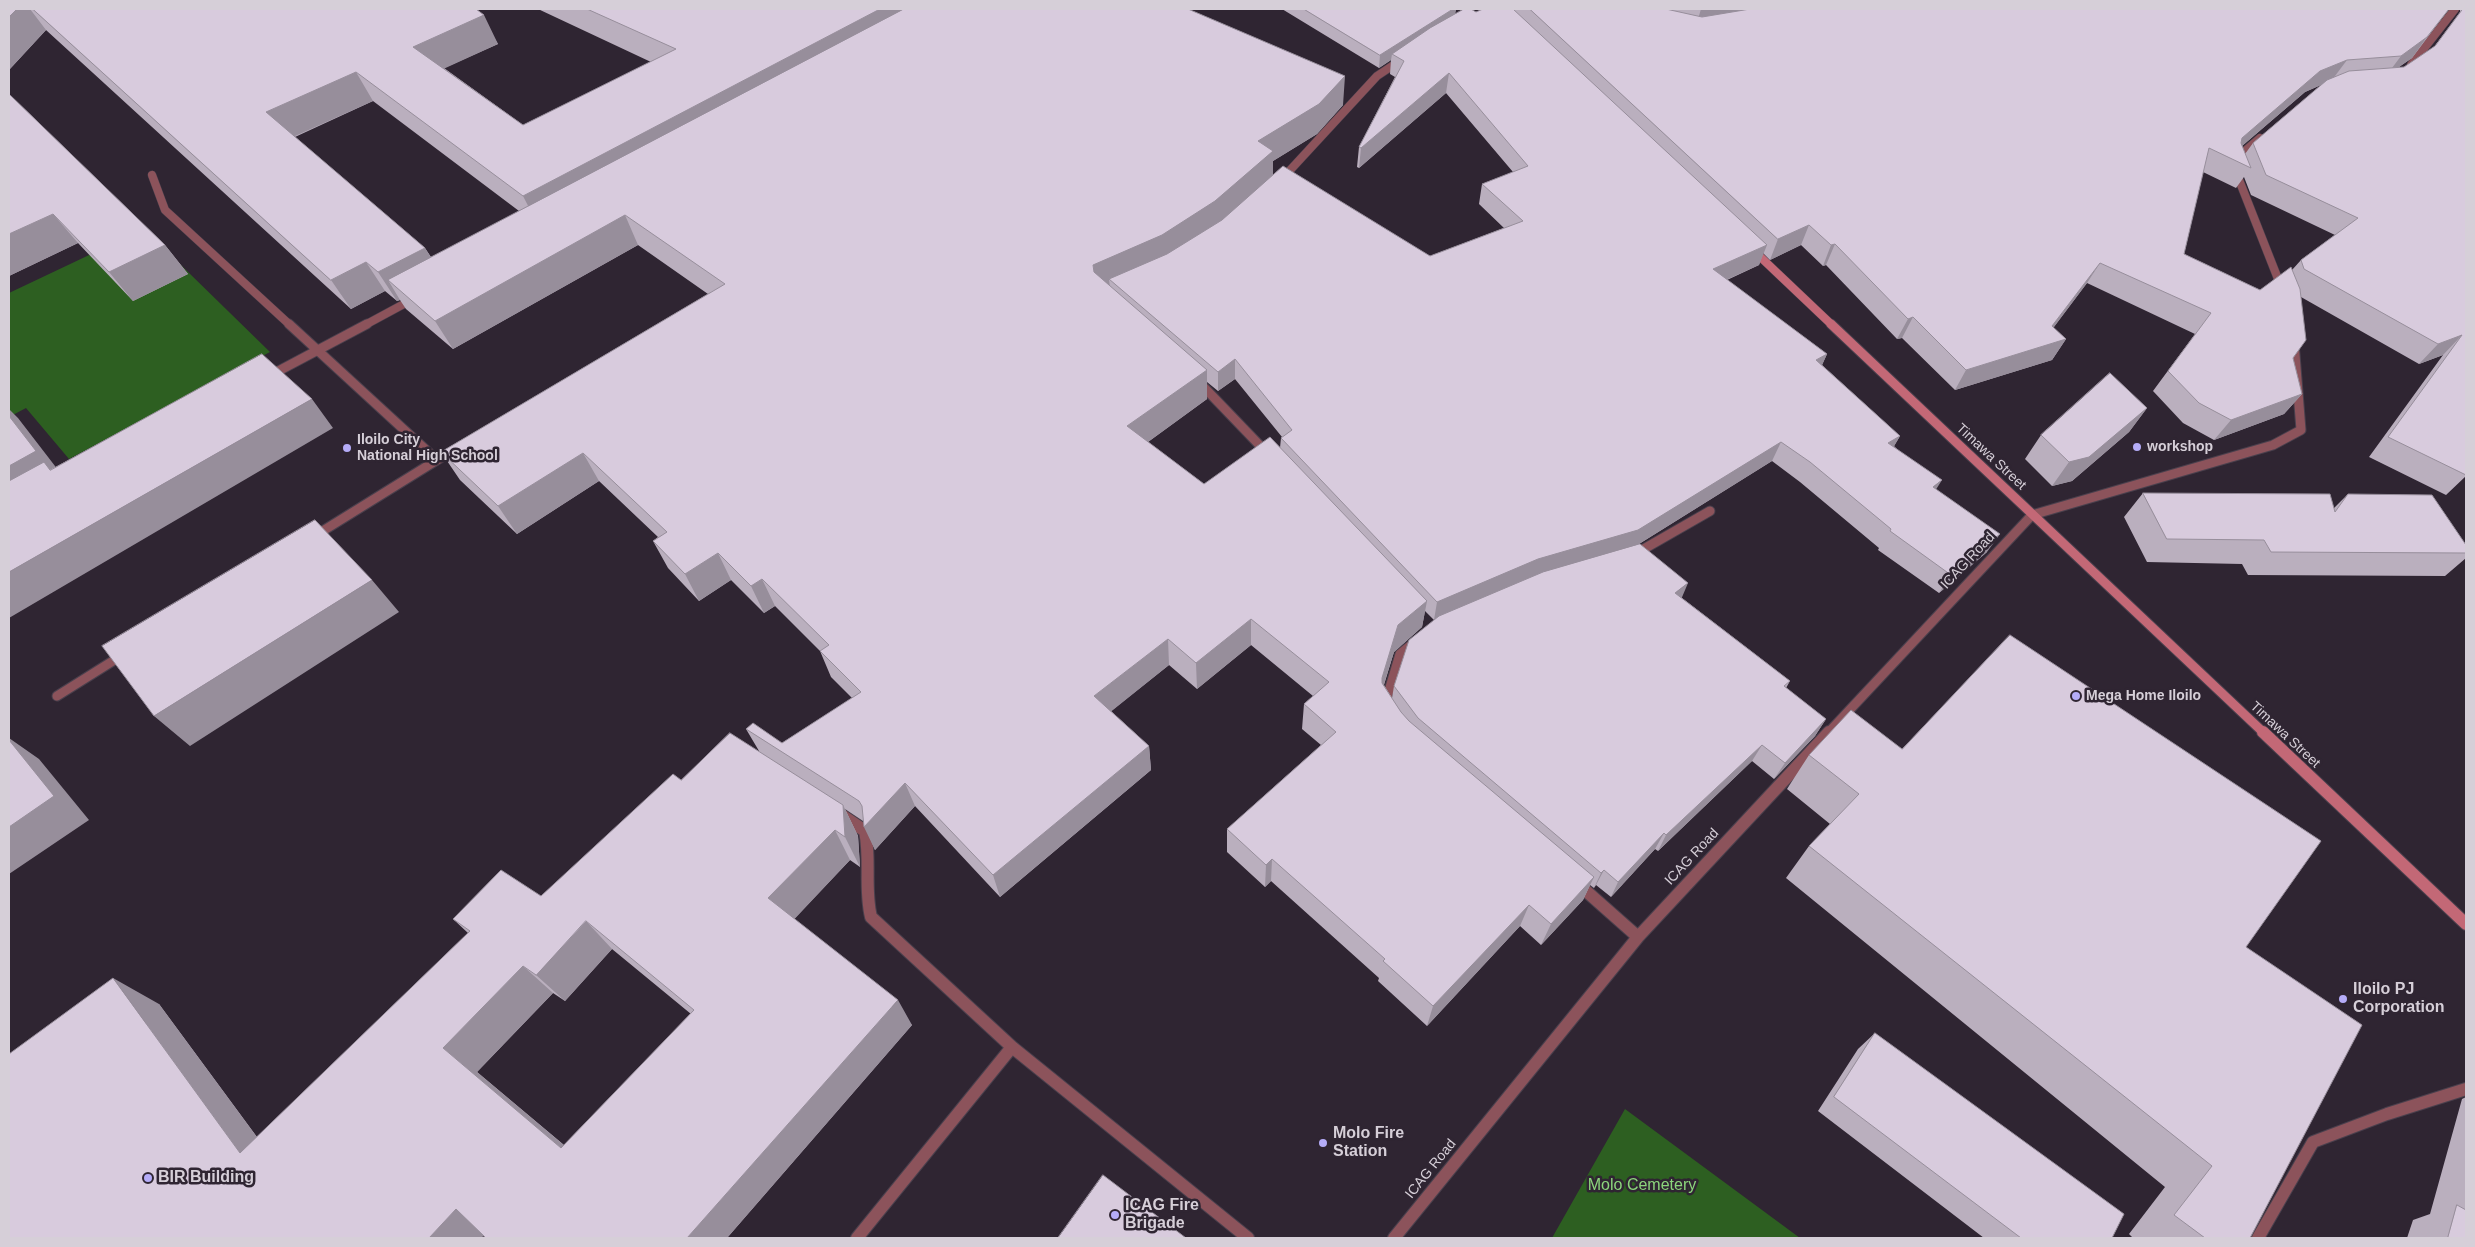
<!DOCTYPE html>
<html>
<head>
<meta charset="utf-8">
<style>
  body { margin:0 }
  #map { position:relative; width:2475px; height:1247px; overflow:hidden; background:#2f2532; font-family:Helvetica,sans-serif }
  canvas { display:block }
  .frame { position:absolute; inset:0; border:10px solid #d6cfd8; pointer-events:none }
</style>
</head>
<body>
<div id="map">
<canvas width="2475" height="1247"></canvas>
<div class="frame"></div>
</div>
<script>
const context = document.querySelector('canvas').getContext('2d');
context.lineJoin = 'round';
function paint(path, color) { context.fillStyle = color; context.fill(path, 'evenodd'); }
function trace(path, color, width, dash) { context.strokeStyle = color; context.lineWidth = width; context.lineCap = dash ? 'butt' : 'round'; context.setLineDash(dash || []); context.stroke(path); }
function drawText(font, color, halo, rows, align = 'center') {
  context.font = font + ' Helvetica,sans-serif'; context.lineWidth = 5; context.setLineDash([]); context.textBaseline = 'middle'; context.strokeStyle = halo; context.fillStyle = color; for (const [text, x, y, turn = 0] of rows) {
    context.save(); context.translate(x, y); context.rotate((+turn || 0) * Math.PI / 180); context.textAlign = isNaN(turn) ? turn : align; if (halo) context.strokeText(text, 0, 0); context.fillText(text, 0, 0); context.restore();
  }
}
paint(new Path2D(`
  M144 229 270 352 69 459 26 408 9 417V293Z
  M1625 1109 1800 1238H1552Z`), '#2d5f21');
const laneFar2 = new Path2D(`
  M152 175 165 210 290 325
  M365 325 415 298`);
const laneFar1 = new Path2D(`
  M289 324 437 460 455 450
  M269 376 367 324
  M313 537 437 460
  M57 696 124 654`);
const lane = new Path2D(`
  M840 814 865 831C871 860 864 889 871 917L1012 1047 1248 1238
  M857 1238 1012 1047
  M2258 1238 2313 1142 2387 1114 2466 1089`);
const streetFar2 = new Path2D(`
  M2411 65 2455 9
  M2260 138 2232 162 2282 289
  M1281 180 1377 76 1401 60`);
const streetFar1 = new Path2D(`
  M1197 380 1269 455
  M1635 554 1710 511
  M1385 704 1400 654 1416 641
  M1828 733 2032 515 2273 445 2301 430 2294 342`);
const street = new Path2D(`
  M1577 883 1638 937
  M1394 1238 1638 937 1829 732`);
const secondaryFar2 = new Path2D(`
  M1753 250 1832 325`);
const secondaryFar1 = new Path2D(`
  M1831 324 2264 733`);
const secondary = new Path2D(`
  M2263 732 2466 924`);
trace(laneFar2, '#4a404d', 9);
trace(laneFar1, '#4a404d', 11);
trace(lane, '#4a404d', 14);
trace(streetFar2, '#4a404d', 9);
trace(streetFar1, '#4a404d', 11);
trace(street, '#4a404d', 14);
trace(secondaryFar2, '#4a404d', 9);
trace(secondaryFar1, '#4a404d', 11);
trace(secondary, '#4a404d', 14);
trace(laneFar2, '#8c535b', 8);
trace(laneFar1, '#8c535b', 9);
trace(lane, '#8c535b', 12);
trace(streetFar2, '#8c535b', 8);
trace(streetFar1, '#8c535b', 9);
trace(street, '#8c535b', 12);
trace(secondaryFar2, '#c36876', 8);
trace(secondaryFar1, '#c36876', 9);
trace(secondary, '#c36876', 12);
paint(new Path2D(`
  M9 9H476L498 44 444 68 523 125 651 62 538 9H1188L1343 105 1317 134 1273 161V175L1430 256 1504 228 1479 204 1482 184 1513 172 1446 93 1359 168 1357 167 1359 147 1395 77 1390 74 1391 60 1379 68 1282 9H1456L1455 14 1476 12 1483 9H2449L2412 58 2399 67H2404L2434 47 2460 12V9H2466V476L2446 495 2369 457 2443 355 2419 364 2301 297 2293 358 2302 394 2284 414 2214 440 2183 423 2153 391 2195 334 2087 283 2053 328 2066 339 2052 360 1955 390 1902 338 1897 339 1826 265 1823 266 1801 245 1770 260 1763 253 1759 265 1727 280 1827 354 1822 365 1900 436 1894 446 1936 490 1987 552 1939 593 1878 550 1879 548 1800 482 1772 461 1639 544 1682 598 1790 681 1786 688 1826 719 1815 736 1774 779 1752 761 1658 851 1655 849 1611 897 1596 885 1594 888 1590 885 1583 900 1541 945 1520 926 1427 1026 1378 981 1379 978 1271 881 1265 887 1227 852V829L1321 745 1302 729 1304 704 1313 696 1251 645 1197 689 1169 665 1111 711 1149 746 1151 770 1000 897 915 806 875 850 863 821 845 809 858 836 860 867 850 860 794 919 912 1025 727 1238H486L483 1236 481 1238H9L159 1004 257 1137 468 933 453 919 541 896 681 780 759 751 746 729 782 743 852 698 831 677 820 651 775 606 764 613 731 580 699 601 668 568 653 541 658 537 599 481 517 534 460 480 441 452 708 294 638 245 453 349 406 309 400 300 397 301 385 291 351 309 46 30 9 70ZM2321 85 2253 143 2245 154 2242 146 2305 92ZM373 101 519 211 431 257 425 248 295 137ZM2203 172 2236 188 2244 177 2251 195 2335 235 2301 260 2292 270 2260 290 2184 254ZM1235 379 1282 437 1281 438 1280 448 1204 484 1148 442 1207 399V382L1218 391ZM1425 611 1434 620 1394 686 1392 698 1384 685 1394 652 1422 627ZM612 949 691 1014 564 1145 477 1072 553 993 565 1001Z
  M9 94 165 245 188 274 133 301 78 243 9 276Z
  M2147 408 2129 432 2072 481 2052 486 2025 459 2041 435Z
  M2143 493 2334 508 2348 494 2466 545V558L2445 576 2248 575 2242 564 2147 562 2124 517Z
  M1902 749 2246 947 2250 1238H2133L2129 1234 2165 1187 1786 878 1809 846 1830 824 1787 789 1809 755Z
  M1875 1033 2112 1238H1984L1818 1111 1858 1049Z
  M2466 1097V1238H2407L2413 1220 2430 1214 2462 1099Z`), '#baafbe');
paint(new Path2D(`
  M17 9H30L46 30 9 70V17Z
  M880 9H920L538 225 523 196Z
  M1453 9H1456L1454 20 1392 54 1391 60 1379 68 1380 55Z
  M1701 9H1758L1696 26Z
  M484 15 498 44 428 76 413 47Z
  M2427 37 2412 58 2386 76 2401 56Z
  M2347 60 2332 80 2305 92 2228 158 2242 138 2320 71Z
  M356 72 373 101 284 141 266 112Z
  M1449 73 1446 93 1359 168 1361 148Z
  M1345 76 1343 105 1317 134 1273 161V180L1216 230 1163 264 1109 279 1110 288 1096 294 1093 265Z
  M53 214 78 243 9 276V234Z
  M625 215 638 245 453 349 435 321Z
  M1809 225 1801 245 1770 260 1778 239Z
  M1835 244 1826 265 1823 266 1831 245Z
  M165 245 188 274 133 301 109 272Z
  M1767 245 1759 265 1706 289 1713 269Z
  M425 248 443 277 388 280 400 300 397 301 378 272Z
  M366 262 385 291 351 309 331 280Z
  M2100 263 2087 283 2039 347 2052 326Z
  M1913 317 1902 338 1897 339 1908 319Z
  M2462 335 2443 355 2419 364 2438 344Z
  M2066 339 2052 360 1955 390 1966 370Z
  M1827 354 1818 374 1816 360Z
  M1235 359V379L1218 391V372Z
  M1207 370V399L1130 455 1127 426Z
  M2302 394 2284 414 2214 440 2231 420Z
  M312 399 333 428 9 618V572Z
  M2147 408 2129 432 2072 481 2052 486 2069 462Z
  M9 409 18 418 65 479 9 510Z
  M1900 436 1889 455 1888 443Z
  M1781 442 1772 461 1631 549 1434 620 1437 602Z
  M583 453 599 481 517 534 498 506Z
  M1942 480 1930 499 1933 487Z
  M2000 534 1987 552 1939 593 1951 575Z
  M718 553 731 580 699 601 685 574Z
  M762 579 775 606 764 613 751 586Z
  M372 580 399 612 190 746 154 716Z
  M1688 583 1680 602 1675 593Z
  M1427 601 1422 627 1394 652 1378 703 1382 678 1398 625Z
  M1251 619V645L1197 689 1196 663Z
  M1168 639 1169 665 1098 722 1094 696Z
  M1826 719 1815 736 1774 779 1785 763Z
  M9 738 39 759 89 820 9 874Z
  M1762 745 1752 761 1658 851 1666 835Z
  M1149 746 1151 770 1000 897 993 875Z
  M905 783 915 806 875 850 864 827Z
  M843 805 858 836 860 867 845 837Z
  M835 830 850 860 787 927 768 898Z
  M1664 833 1655 849 1611 897 1618 882Z
  M1272 859 1271 881 1265 887 1266 865Z
  M1604 870 1596 885 1594 888 1601 873Z
  M1594 877 1583 900 1541 945 1551 924Z
  M1529 905 1520 926 1427 1026 1433 1006Z
  M586 921 612 949 565 1001 536 975Z
  M523 966 553 993 477 1072 591 1168 561 1148 443 1048Z
  M113 978 159 1004 284 1174 240 1153Z
  M898 1000 912 1025 727 1238H687Z
  M456 1209 491 1227 481 1238H429Z`), '#978e9b');
const building = new Path2D(`
  M9 9H17L9 17Z
  M33 9H476L484 15 413 47 523 125 676 49 587 9H880L523 196 356 72 266 112 425 248 378 272 366 262 331 280Z
  M904 9H1188L1345 76 1319 104 1258 141 1273 151 1215 201 1162 235 1093 265 1094 272 1207 370 1127 426 1204 484 1270 437 1427 601 1398 625 1382 678V683L1401 712 1409 721 1594 877 1551 924 1529 905 1433 1006 1383 961 1385 959 1272 859 1266 865 1227 829 1336 732 1304 704 1329 682 1251 619 1196 663 1168 639 1094 696 1149 746 993 875 905 783 864 827 862 806 859 801 746 729 753 723 782 743 861 692 820 651 829 645 762 579 751 586 718 553 685 574 653 541 667 532 583 453 498 506 441 452 725 284 625 215 435 321 388 280Z
  M1304 9H1453L1380 55Z
  M1464 9H1471L1476 12 1483 9H1513L1767 245 1713 269 1827 354 1816 360 1900 436 1888 443 1942 480 1933 487 2000 534 1951 575 1890 531 1891 529 1810 462 1781 442 1638 530 1538 559 1437 602 1281 438 1292 430 1235 359 1218 372 1109 279 1167 254 1222 220 1283 166 1430 256 1523 221 1482 184 1528 166 1449 73 1361 148 1359 147 1404 61 1392 54 1430 28Z
  M1530 9H1666L1702 17 1750 9H2449L2427 37 2401 56 2347 60 2320 71 2242 138 2241 143 2251 168 2209 148 2184 254 2260 290 2291 267 2300 289 2306 340 2293 358 2302 394 2231 420 2199 403 2168 371 2211 313 2100 263 2052 326 2066 339 1966 370 1913 317 1908 319 1835 244 1831 245 1809 225 1778 239Z
  M2463 9H2466V475L2388 437 2462 335 2438 344 2304 269 2301 260 2358 218 2266 175 2253 143 2327 80 2349 71 2404 67 2435 46Z
  M9 94 165 245 109 272 53 214 9 234Z
  M262 354 312 399 9 572V481L44 462 50 470Z
  M2110 373 2147 408 2089 457 2069 462 2041 435Z
  M9 416 36 451 9 466Z
  M2143 493 2330 494 2335 512 2348 494 2432 495 2466 545V553L2271 552 2264 540 2167 539Z
  M315 520 372 580 154 716 102 646Z
  M1640 544 1688 583 1675 593 1790 681 1784 686 1826 719 1785 763 1762 745 1666 835 1664 833 1618 882 1604 870 1601 873 1418 718 1394 686 1409 640 1439 616 1543 572Z
  M2010 635 2321 841 2246 947 2362 1025 2250 1238H2205L2174 1215 2212 1166 1809 846 1859 794 1809 755 1851 710 1902 749Z
  M730 733 843 805 845 837 835 830 768 898 898 1000 687 1238H486L456 1209 429 1238H9V1054L113 978 240 1153 470 931 453 919 501 870 541 896 673 774 681 780ZM586 921 694 1010 561 1148 443 1048 523 966 536 975Z
  M9 740 54 796 9 827Z
  M1875 1033 2124 1214 2112 1238H2021L1834 1097Z
  M1103 1175 1186 1238H1058Z
  M2457 1205 2466 1210V1238H2448Z`);
paint(building, '#d8cbdd');
trace(building, '#978e9b', 1);
for (const [x, y, r, color] of [
  [2137,447,5,"#b5acf8"],
  [347,448,5,"#b5acf8"],
  [2076,696,5,"#b5acf8"],
  [2343,999,5,"#b5acf8"],
  [1323,1143,5,"#b5acf8"],
  [148,1178,5,"#b5acf8"],
  [1115,1215,5,"#b5acf8"]
]) { const dot = new Path2D(); dot.arc(x, y, r, 0, 2 * Math.PI); context.fillStyle = color; context.fill(dot); trace(dot, '#2f2532', 2); }
drawText('bold 14px', '#d6cfd8', '#2f2532', [
  ["Iloilo City",357,440],
  ["National High School",357,456],
  ["workshop",2147,447],
  ["Mega Home Iloilo",2086,696]
], 'left');
drawText('14px', '#d6cfd8', '#2f2532', [
  ["Timawa Street",1991,457,43],
  ["ICAG Road",1968,561,-47],
  ["Timawa Street",2285,735,43],
  ["ICAG Road",1692,857,-47],
  ["ICAG Road",1431,1169,-51]
]);
drawText('bold 16px', '#d6cfd8', '#2f2532', [
  ["Iloilo PJ",2353,990],
  ["Corporation",2353,1008],
  ["Molo Fire",1333,1134],
  ["Station",1333,1152],
  ["BIR Building",158,1178],
  ["ICAG Fire",1125,1206],
  ["Brigade",1125,1224]
], 'left');
drawText('16px', '#8cd57c', '#2f2532', [
  ["Molo Cemetery",1642,1186]
]);
</script>
</body>
</html>
